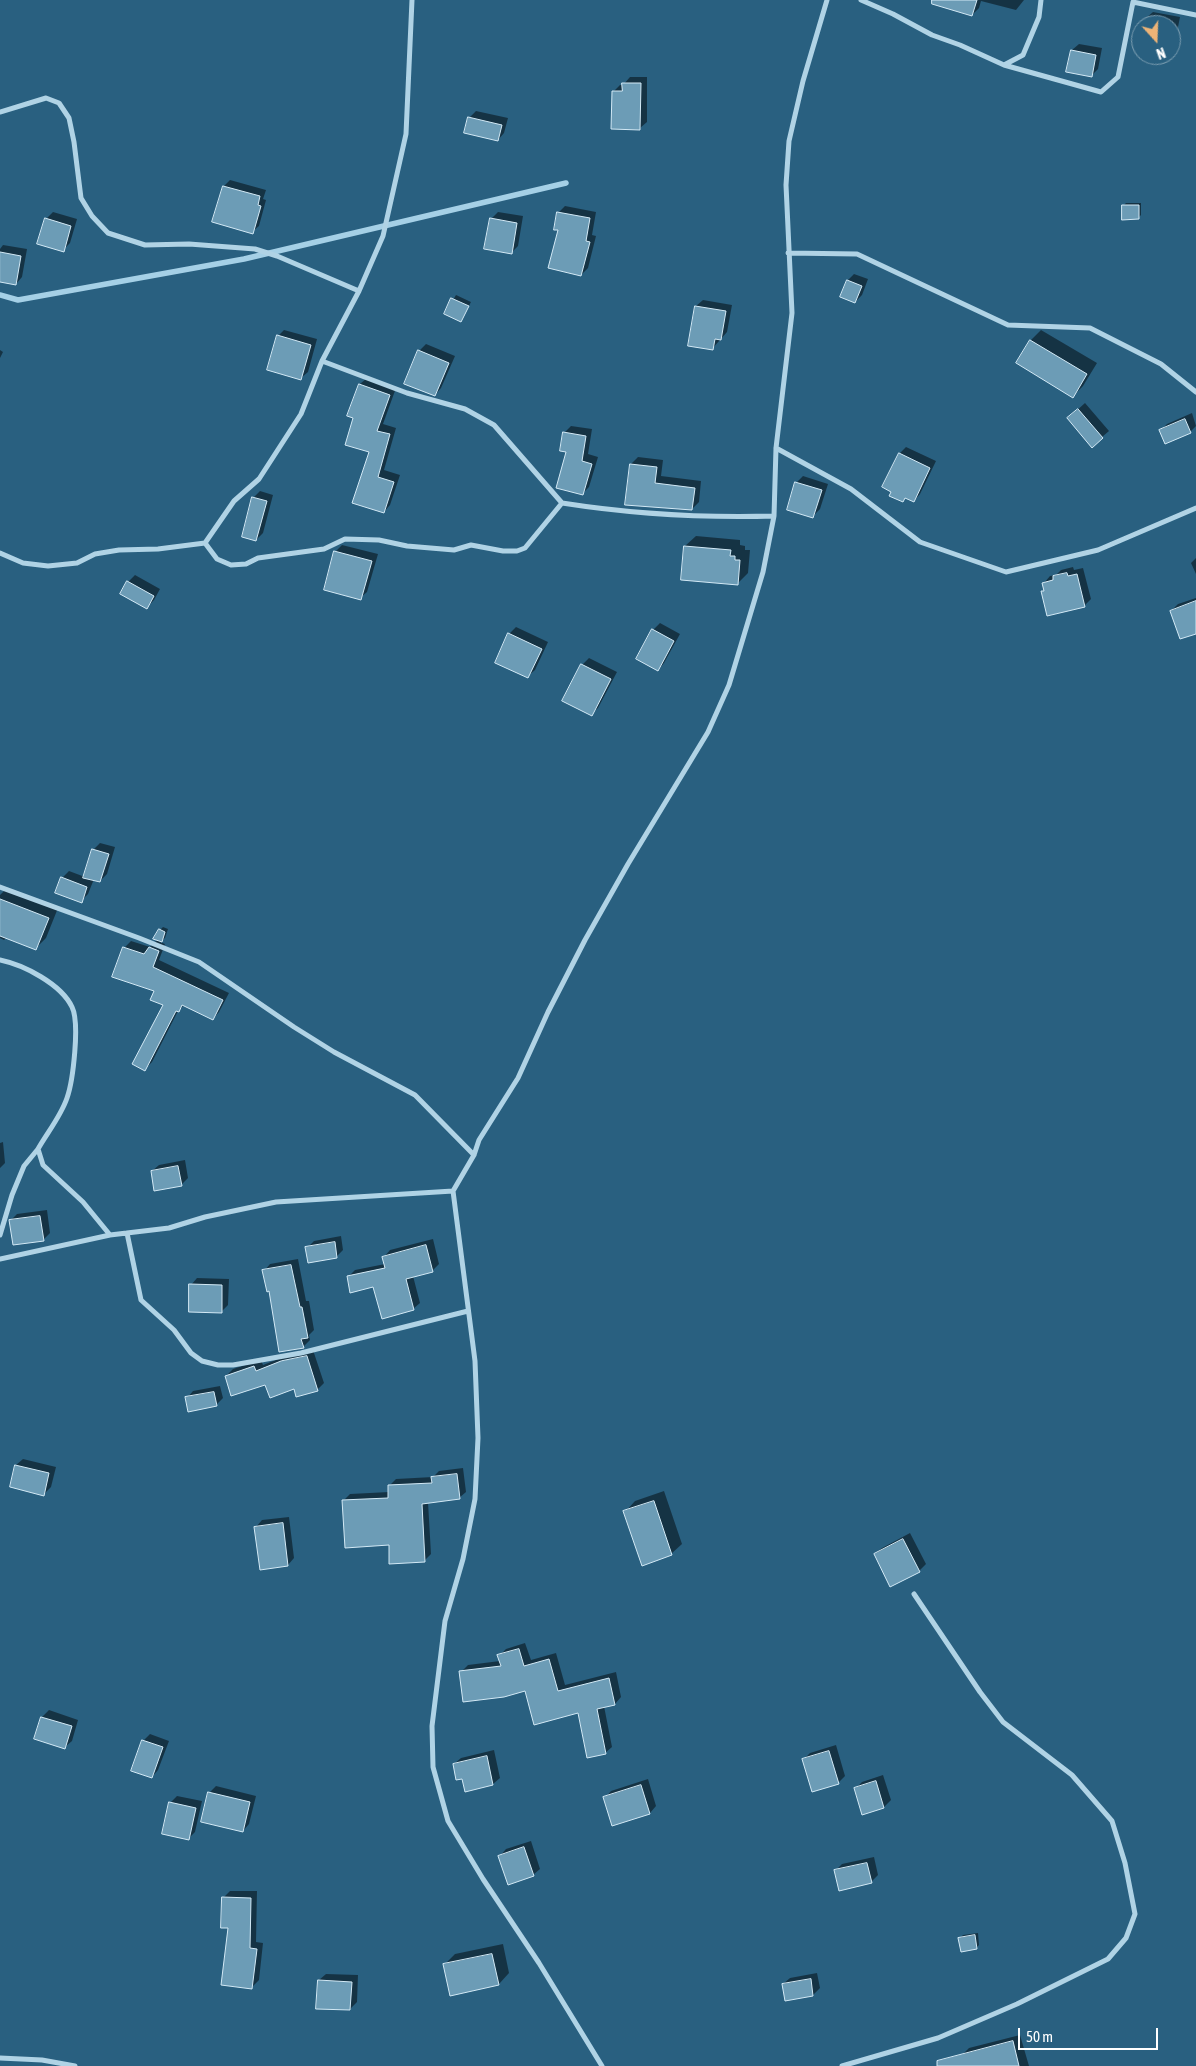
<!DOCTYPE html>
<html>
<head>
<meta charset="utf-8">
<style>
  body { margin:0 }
  #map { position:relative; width:1196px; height:2066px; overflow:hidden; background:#296080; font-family:"Asap Condensed",sans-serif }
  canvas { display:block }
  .north { position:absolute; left:1131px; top:15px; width:50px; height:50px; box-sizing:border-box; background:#296080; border:1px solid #7fa0b3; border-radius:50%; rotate:160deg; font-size:14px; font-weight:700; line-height:20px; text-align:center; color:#fff }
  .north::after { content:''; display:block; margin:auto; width:18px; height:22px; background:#ecb377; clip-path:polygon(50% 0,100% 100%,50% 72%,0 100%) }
  .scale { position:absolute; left:1018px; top:2028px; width:140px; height:22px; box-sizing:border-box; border:2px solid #fff; border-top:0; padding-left:6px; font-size:15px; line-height:18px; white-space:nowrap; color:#fff; -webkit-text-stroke:4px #296080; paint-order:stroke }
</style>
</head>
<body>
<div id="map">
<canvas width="1196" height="2066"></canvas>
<div class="north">N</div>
<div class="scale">50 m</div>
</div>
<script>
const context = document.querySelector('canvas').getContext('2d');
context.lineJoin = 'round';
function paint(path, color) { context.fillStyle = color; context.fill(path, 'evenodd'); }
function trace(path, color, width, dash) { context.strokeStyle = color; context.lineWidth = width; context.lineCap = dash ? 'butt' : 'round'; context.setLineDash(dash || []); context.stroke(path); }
paint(new Path2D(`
  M947 0H1024L1016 10 981 1 979 8 972 15Z
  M1153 12 1180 17 1174 47 1171 49V25H1145L1146 18Z
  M1079 44 1102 48 1098 69 1091 76 1072 50Z
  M630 77H647V122L640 128 613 92 620 85H623Z
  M476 111 508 118 504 133 498 140 469 118Z
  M230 180 266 190 263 199 266 200 259 226 252 232 224 186Z
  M1126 203H1141V215L1138 218 1123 206Z
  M565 206 596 212 592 235 596 236 588 268 581 275 559 229 558 213Z
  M53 212 77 219 70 243 63 250 46 219Z
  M498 212 523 216 518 246 511 253 491 219Z
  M3 245 27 249 22 277 16 284 0 281V249Z
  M854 274 868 279 862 295 855 302 848 280Z
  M456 295 471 302 461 321 445 314Z
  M703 300 732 305 727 332 712 349 696 306Z
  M284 330 317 339 308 372 301 378 278 336Z
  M1041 330 1097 363 1083 386 1073 396 1017 363 1031 340Z
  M426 344 455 356 441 388 435 395 419 351Z
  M0 350 3 352 0 358Z
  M367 378 396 388 383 424 396 428 384 470 400 475 390 505 384 512 370 451 354 417 349 415 360 384Z
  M1085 403 1109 431 1102 437 1075 412Z
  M1192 413 1196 426 1190 432 1161 430 1167 424Z
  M571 426 592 429 588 454 598 457 589 487 582 494 564 433Z
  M906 447 936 461 920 494 914 501 906 497 902 501 893 491 884 487 900 453Z
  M638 457 663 460 661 476 701 481 699 502 692 509 627 503 631 464Z
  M803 476 828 484 820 509 813 516 796 483Z
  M260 491 273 495 263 533 256 540 253 498Z
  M696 536 740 540V545L745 546V550H750L748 573 737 584 685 546Z
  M342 545 378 554 367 592 360 598 336 551Z
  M1196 558V574L1191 563Z
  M1073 567 1074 570 1083 568 1091 599 1084 606 1043 592 1045 589 1044 583 1050 576 1056 575 1061 570Z
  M135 575 160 589 154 600 147 607 128 582Z
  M1196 598V632L1171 611 1178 604Z
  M660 623 680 634 664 663 658 670 653 630Z
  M516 627 548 642 535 670 528 676 509 634Z
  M589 658 617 672 598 708 591 714 582 665Z
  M100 843 115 847 107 874 100 881 94 879 88 894 81 901 62 878 69 871 85 877 93 850Z
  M7 888 58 908 46 938 36 948 7 937 4 940 0 938V895Z
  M163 927 168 929 165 938 160 942 165 944 159 960 229 993 219 1012 213 1019 184 1005 178 1011 152 1062 145 1069 164 1004 124 948 131 941 150 947 158 939 160 930Z
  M3 1142 5 1163 0 1168V1143Z
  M185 1160 188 1178 181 1185 152 1171 159 1165Z
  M47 1210 50 1233 43 1240 10 1221 17 1214Z
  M341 1236 343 1250 336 1257 307 1248 314 1241Z
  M433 1239 439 1264 432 1271 413 1276 420 1303 413 1309 374 1286 348 1277 355 1270 385 1264 384 1257 390 1250Z
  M298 1259 306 1301H309L314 1330 309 1335 310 1340 303 1347 270 1290 264 1271 270 1264Z
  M197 1278 229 1279 228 1305 221 1312 191 1285Z
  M313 1350 324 1383 317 1390 226 1376 233 1369 261 1360 263 1365 289 1355Z
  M220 1386 223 1398 216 1405 187 1398 193 1391Z
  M23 1459 56 1467 51 1487 44 1494 16 1465Z
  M463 1468 466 1492 459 1498 428 1502 431 1554 424 1561 390 1544 344 1500 350 1494 389 1492V1486L396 1479 433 1477 439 1471Z
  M664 1491 682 1544 671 1554 625 1512 635 1501Z
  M289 1517 294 1558 288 1565 256 1527 262 1520Z
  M910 1533 926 1564 919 1571 875 1554 882 1548Z
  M525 1643 531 1660 556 1653 565 1685 616 1672 621 1697 615 1704 604 1706 612 1747 605 1753 579 1712 526 1689 461 1672 468 1665 500 1661 499 1656 506 1649Z
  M49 1710 78 1720 72 1741 65 1747 35 1738 42 1717Z
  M150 1734 169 1741 158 1770 152 1777 143 1741Z
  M836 1745 845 1776 838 1783 804 1759 810 1753Z
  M494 1750 500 1778 493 1784 463 1778 454 1764 461 1758Z
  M883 1775 891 1800 884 1807 863 1814 855 1789 862 1782Z
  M648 1779 656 1806 650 1813 613 1824 605 1798 611 1791Z
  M216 1786 256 1796 249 1824 243 1831 209 1793Z
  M177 1796 202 1801 195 1832 188 1839 170 1803Z
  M531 1841 540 1869 533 1875 500 1856 506 1849Z
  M874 1857 878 1875 871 1882 835 1871 842 1864Z
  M230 1891H257L256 1942 263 1943 259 1980 252 1987 229 1927 223 1898Z
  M978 1933 979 1945 976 1948 960 1938 963 1935Z
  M503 1944 509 1973 499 1984 444 1965 455 1954Z
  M817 1973 820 1988 813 1995 783 1984 790 1978Z
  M326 1974 358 1975 357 2002 350 2009 319 1980Z
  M1020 2035 1029 2066H965L962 2055 969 2048Z`), '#0007');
trace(new Path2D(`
  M0 295 18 300 244 259 566 183`), '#a5d0e6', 5.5);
const building = new Path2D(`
  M932 0H977L972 16 932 4Z
  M1071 50 1096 55 1092 77 1066 72Z
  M622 83H641L640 130 611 129 612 91H622Z
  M468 117 502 125 498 141 464 133Z
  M223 186 260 196 258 205 261 206 253 234 212 222Z
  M1122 205H1139V219L1122 220Z
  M557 212 590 218 586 241 590 242 581 276 548 268 558 230H554Z
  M45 218 71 226 64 252 37 244Z
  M490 218 517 223 512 254 484 249Z
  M0 252 21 256 16 285 0 282Z
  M847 280 862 286 855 303 840 297Z
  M451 298 469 306 461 322 444 314Z
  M695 306 726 311 721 340 715 339 713 350 688 346Z
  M277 335 311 345 301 380 267 370Z
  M1030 340 1087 374 1073 398 1016 363Z
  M418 350 449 363 435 396 404 384Z
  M359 384 390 395 377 431 390 434 378 477 394 482 384 513 352 503 369 452 345 445 353 418 347 416Z
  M1078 409 1103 438 1092 448 1067 418Z
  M1185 419 1191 433 1165 444 1159 430Z
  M563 432 586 436 582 461 592 464 583 495 556 488 566 452 560 451Z
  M899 453 930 468 914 502 905 498 903 502 889 496 891 492 882 487Z
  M630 464 657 467 655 483 695 488 692 510 625 505Z
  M795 482 822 490 813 518 787 510Z
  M252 497 267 501 256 541 242 537Z
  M684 546 731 550 730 556H735V560H740L738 585 681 580Z
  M334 551 372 561 361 600 324 590Z
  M1067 573 1068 576 1077 574 1085 607 1047 616 1041 591H1044L1042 583 1053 580V576Z
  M127 581 154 596 147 609 120 594Z
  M1196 601V634L1180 639 1170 611Z
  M652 629 674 641 658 671 636 659Z
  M508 633 542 649 528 678 495 663Z
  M581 664 611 679 592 716 562 701Z
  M92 849 109 854 100 882 83 878Z
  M61 877 87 887 82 903 55 893Z
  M0 899 49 918 36 950 0 936Z
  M159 929 165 932 162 942 153 939Z
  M123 947 144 954 149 947 159 951 153 967 223 1000 213 1020 182 1005 179 1012 176 1011 145 1071 132 1064 163 1005 150 1000 154 991 112 977Z
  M178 1166 182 1186 154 1191 151 1171Z
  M40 1216 44 1241 13 1245 9 1220Z
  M335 1242 337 1258 308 1263 305 1247Z
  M426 1245 433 1272 406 1279 414 1310 382 1319 373 1287 350 1293 347 1276 385 1268 382 1257Z
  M291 1265 300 1307H302L308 1338 301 1339 304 1348 279 1352 269 1291 267 1292 262 1270Z
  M189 1284 222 1285V1313L189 1312Z
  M307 1356 318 1391 296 1397 294 1389 270 1398 265 1385 231 1396 225 1376 254 1366 256 1371 281 1361Z
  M214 1392 217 1406 188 1412 185 1397Z
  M15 1465 49 1473 44 1496 10 1487Z
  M457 1474 460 1499 422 1504 425 1562 389 1564V1545L345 1548 342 1500 388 1498V1485L432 1483 431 1477Z
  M654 1501 672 1555 642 1566 623 1511Z
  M283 1523 288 1566 260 1570 254 1527Z
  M903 1539 920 1572 890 1587 874 1554Z
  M519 1649 524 1666 549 1659 558 1691 609 1678 615 1705 597 1709 606 1754 587 1758 578 1713 534 1725 525 1691 504 1697 463 1702 459 1671 501 1666 497 1655Z
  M41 1717 72 1726 65 1749 34 1739Z
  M142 1740 163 1747 152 1778 131 1771Z
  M829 1751 839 1784 812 1792 802 1759Z
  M487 1756 493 1785 465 1792 462 1779 456 1780 453 1764Z
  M876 1781 884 1808 862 1815 854 1788Z
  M641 1785 650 1814 612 1826 603 1797Z
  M208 1792 250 1802 243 1832 201 1822Z
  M169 1802 196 1808 189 1840 162 1834Z
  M524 1847 534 1876 508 1885 498 1856Z
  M867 1863 872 1883 839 1891 834 1870Z
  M222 1897 251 1898 250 1948 257 1949 252 1989 221 1985 228 1928H221Z
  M975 1935 977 1949 961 1952 958 1938Z
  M492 1954 499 1985 450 1996 443 1964Z
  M811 1979 813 1996 785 2001 782 1984Z
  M318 1980 352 1982 350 2010 316 2009Z
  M1013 2041 1019 2066H937V2061Z`);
paint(building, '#6c9cb6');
trace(building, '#d3e9f5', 1);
trace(new Path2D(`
  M861 0 893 14 932 35 960 45 1004 65 1023 55 1039 17 1041 0
  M1004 65 1101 92 1118 77 1133 2 1196 15
  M0 112 46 98 59 103 69 118 74 142 81 198 92 216 108 233 145 245 189 244 255 249 277 256 359 291 383 236 406 134 412 0
  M788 253 857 254 1008 325 1090 328 1161 364 1196 392
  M359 291 322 361 301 414 259 479 234 501 205 543 217 559 231 565 246 564 258 558 324 549 345 539 379 540 407 546 454 550 471 545 503 551H517L525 548 562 503C632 514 703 518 774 516
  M322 361 407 393 465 409 494 425 562 503
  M776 448 851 489 920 542 1006 572 1098 550 1196 508
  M0 553 23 563 48 566 77 563 95 554 119 550 158 549 205 543
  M0 887 139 938 199 962 294 1027 334 1052 415 1095 474 1155
  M0 960C24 965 61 984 72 1007 80 1023 73 1081 67 1098 61 1116 47 1133 38 1149L43 1165 83 1202 110 1235 169 1228 205 1217 276 1202 453 1191
  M127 1233 141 1300 174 1330 191 1353 202 1361 218 1365H233L301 1353 468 1311
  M0 1235 12 1195 24 1166 38 1149
  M0 1259 110 1235
  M0 2058 42 2060 75 2066
  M602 2066 539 1963 483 1879 448 1821 433 1767 432 1726 445 1621 463 1559 475 1499 478 1438 475 1361 453 1191 474 1155 479 1140 518 1078 548 1012 585 940 628 864 708 732 729 685 763 572 774 516 776 448 792 313 786 185 789 141 803 81 827 0
  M842 2066 938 2038 1017 2004 1108 1959 1126 1938 1135 1914 1125 1863 1112 1821 1072 1775 1003 1722 980 1692 914 1594`), '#b0d3e5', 5);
</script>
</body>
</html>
